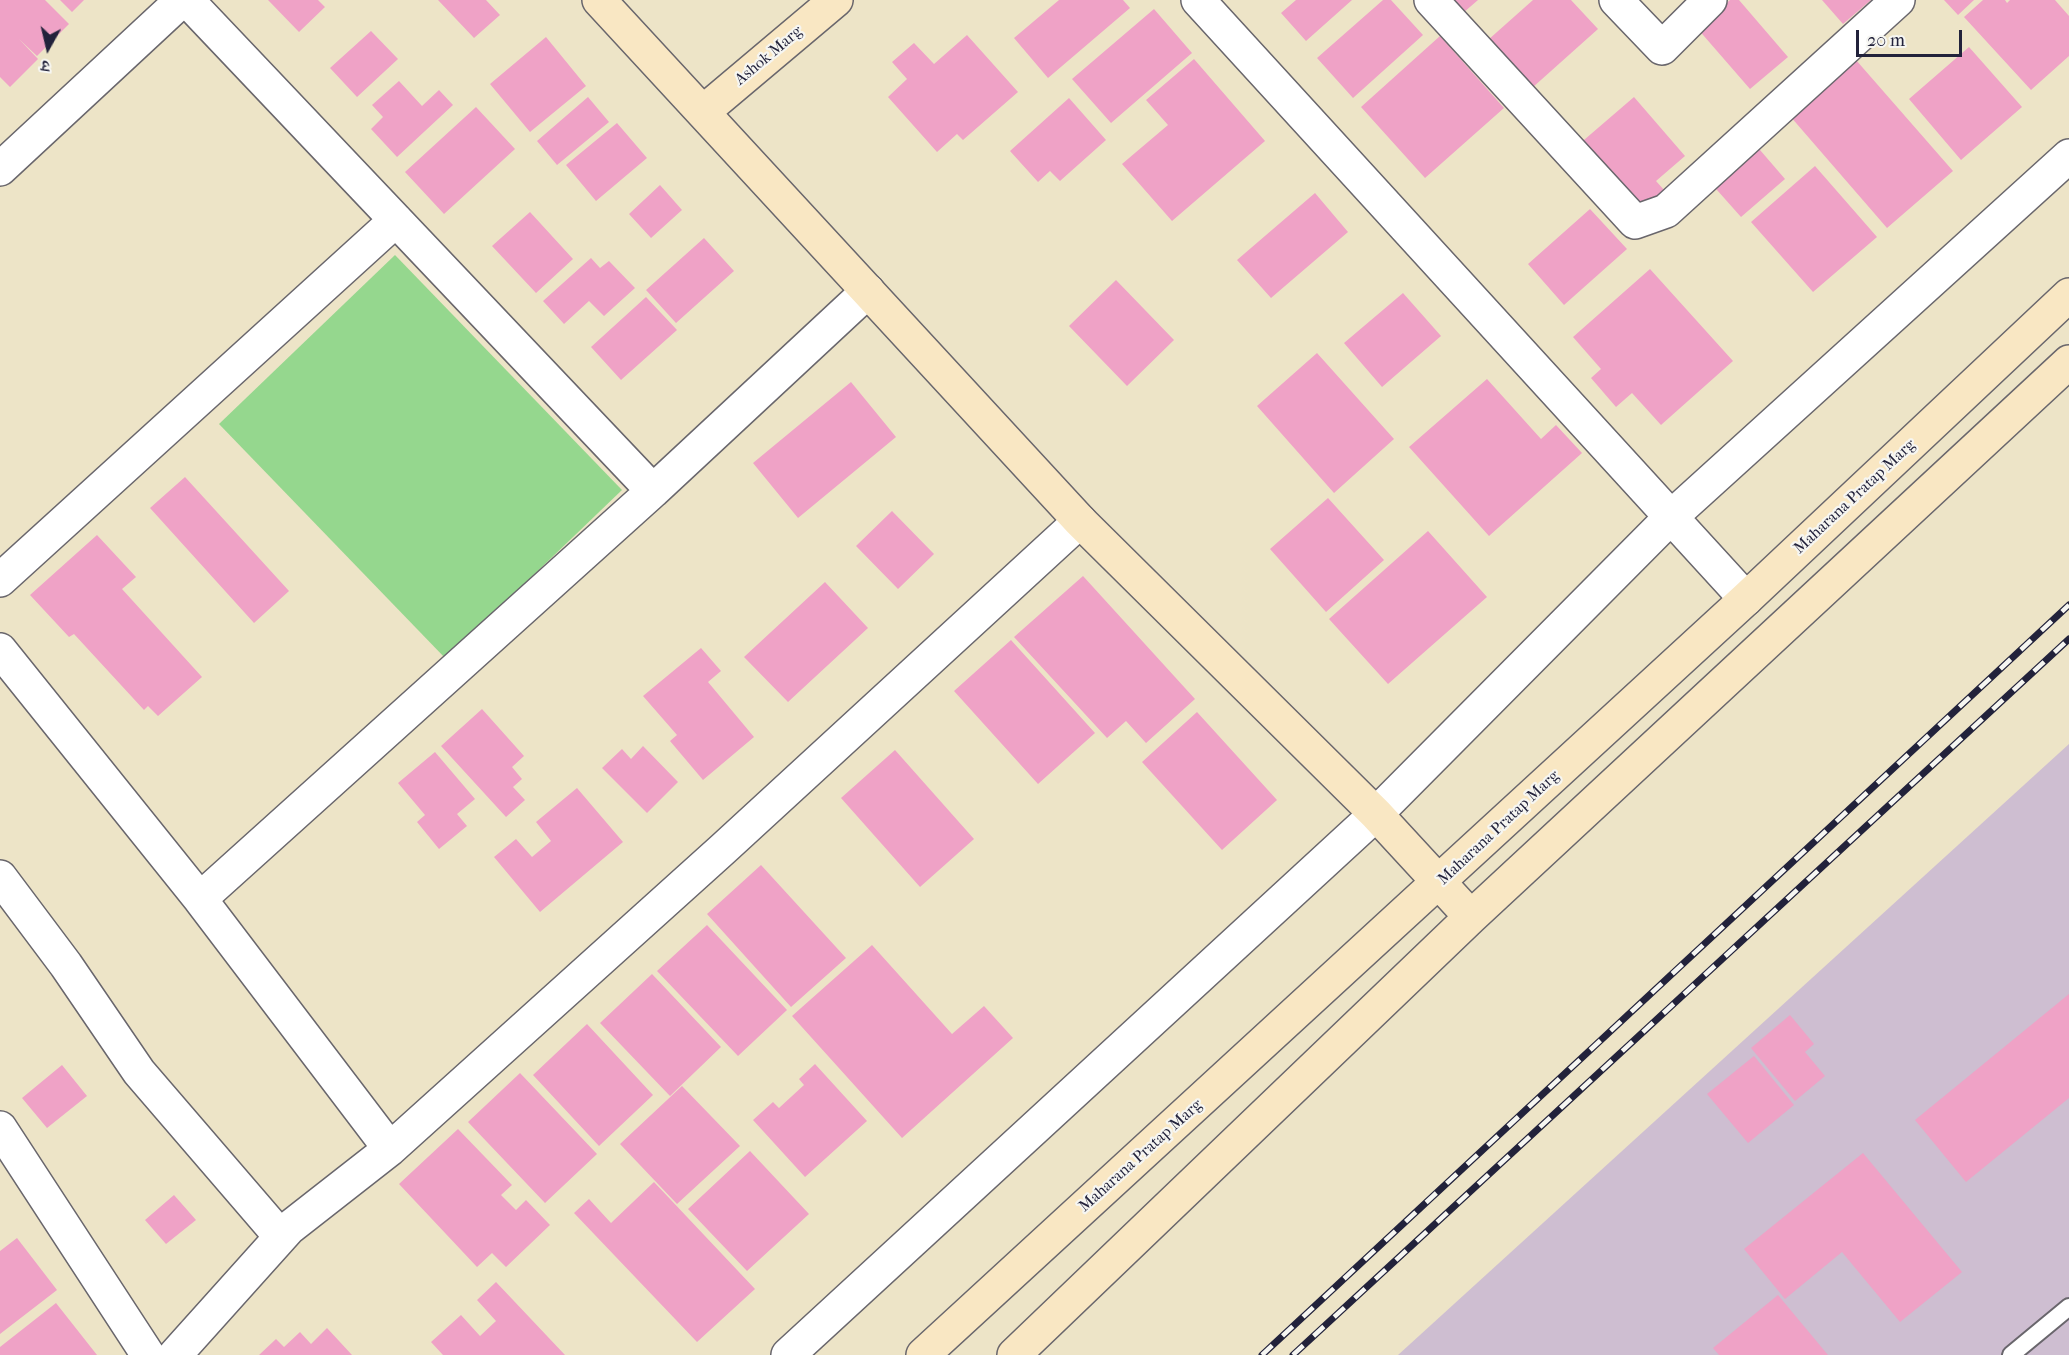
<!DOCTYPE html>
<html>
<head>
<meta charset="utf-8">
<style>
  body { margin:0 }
  #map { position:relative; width:2069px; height:1355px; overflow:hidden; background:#ede4c7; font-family:"IM FELL French Canon","Noto Serif Devanagari",serif }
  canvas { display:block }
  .north { position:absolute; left:18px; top:18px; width:60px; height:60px; -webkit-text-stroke:4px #f6f6f2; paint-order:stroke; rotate:188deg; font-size:16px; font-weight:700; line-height:24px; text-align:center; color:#22223b }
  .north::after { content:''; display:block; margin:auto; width:21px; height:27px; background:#22223b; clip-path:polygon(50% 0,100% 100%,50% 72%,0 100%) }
  .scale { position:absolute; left:1856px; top:30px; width:106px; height:27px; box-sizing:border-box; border:3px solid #22223b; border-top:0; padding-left:8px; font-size:18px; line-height:21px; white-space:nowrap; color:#22223b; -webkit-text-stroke:4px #f6f6f2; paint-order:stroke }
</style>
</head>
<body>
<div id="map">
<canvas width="2069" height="1355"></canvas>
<div class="north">उ</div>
<div class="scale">20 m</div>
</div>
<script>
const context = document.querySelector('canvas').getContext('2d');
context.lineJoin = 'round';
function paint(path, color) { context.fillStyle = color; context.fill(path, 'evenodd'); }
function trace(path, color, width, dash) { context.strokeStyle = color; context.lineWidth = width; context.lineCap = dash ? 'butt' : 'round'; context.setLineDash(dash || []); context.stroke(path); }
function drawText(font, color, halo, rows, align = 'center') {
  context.font = font + ' "IM FELL French Canon",serif'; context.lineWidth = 4.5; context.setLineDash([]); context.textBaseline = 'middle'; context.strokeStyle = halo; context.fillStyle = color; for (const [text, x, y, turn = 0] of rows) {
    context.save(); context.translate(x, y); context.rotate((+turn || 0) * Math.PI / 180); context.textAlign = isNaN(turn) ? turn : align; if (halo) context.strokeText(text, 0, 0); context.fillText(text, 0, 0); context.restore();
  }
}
paint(new Path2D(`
  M2069 744V1355H1398Z`), '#cebed1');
paint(new Path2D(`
  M395 255 622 490 446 659 219 424Z`), '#95d78e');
paint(new Path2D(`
  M0 0H45L69 24 37 56 19 39 38 59 10 87 0 77Z
  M60 0H84L72 12Z
  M268 0H318L325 7 299 32Z
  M438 0H486L500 15 474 38Z
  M1059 0H1123L1130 8 1048 78 1014 38Z
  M1296 0H1352L1306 41 1281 13Z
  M1383 0H1391L1423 35 1353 98 1317 58Z
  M1452 0H1478L1463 13Z
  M1533 0H1571L1598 29 1532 88 1488 40Z
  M1730 0H1739L1788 57 1750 89 1697 28Z
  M1822 0H1871L1843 24Z
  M1944 0H1974L1958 15Z
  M1983 0H2005L2007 3 2010 0H2055L2069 16V56L2031 90 1964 17Z
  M1154 9 1192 53 1111 123 1072 79Z
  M371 31 398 59 357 97 330 68Z
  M967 35 1018 92 963 140 957 134 937 152 888 97 907 79 892 62 914 43 934 64Z
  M1440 36 1504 108 1425 178 1361 107Z
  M546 37 586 86 530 132 490 84Z
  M1969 47 2022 107 1961 160 1909 99Z
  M1194 59 1265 141 1172 221 1122 164 1168 125 1146 100Z
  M1856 60 1953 171 1887 228 1790 116Z
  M399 81 422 106 439 90 453 105 397 157 371 129 383 117 372 105Z
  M588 97 609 122 557 165 537 141Z
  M1634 97 1685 156 1656 181 1665 191 1637 216 1577 146Z
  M1069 98 1106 140 1060 181 1050 171 1038 182 1010 151Z
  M476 107 515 149 444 214 405 172Z
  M617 123 647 158 596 201 566 165Z
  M1754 143 1785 179 1741 217 1709 181Z
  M1815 166 1877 237 1813 292 1751 222Z
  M660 185 682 210 651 238 629 214Z
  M1315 193 1348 232 1271 298 1237 260Z
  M1590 209 1627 249 1564 305 1528 264Z
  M530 212 573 259 536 293 492 246Z
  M704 238 734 271 676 323 646 290Z
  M591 258 600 268 609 261 635 288 604 316 589 301 564 324 543 301Z
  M1650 269 1733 361 1661 425 1632 393 1616 407 1591 378 1601 369 1573 337Z
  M1116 280 1174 340 1127 386 1069 326Z
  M1403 293 1441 336 1382 387 1344 343Z
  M646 297 677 330 621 380 591 347Z
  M1317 353 1394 439 1334 493 1257 406Z
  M1487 379 1541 439 1556 425 1582 453 1489 536 1409 447Z
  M851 382 896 437 798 518 753 463Z
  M185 477 289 591 254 623 150 508Z
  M1328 498 1384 560 1326 612 1270 549Z
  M892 511 934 554 898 589 856 546Z
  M1428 531 1487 597 1388 684 1329 619Z
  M97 535 136 577 122 589 202 677 158 716 148 706 144 710 74 634 69 637 30 595Z
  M1083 576 1195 699 1146 743 1126 721 1107 738 1014 637Z
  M825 582 868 628 788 702 744 657Z
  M1011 640 1095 733 1038 784 954 691Z
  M701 648 721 671 708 682 754 737 703 780 670 741 677 735 643 696Z
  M482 709 524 756 512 767 522 779 513 787 525 800 506 817 441 746Z
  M1197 712 1277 800 1222 850 1142 762Z
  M643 746 678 782 647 813 602 768 622 749 631 759Z
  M895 750 974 839 920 887 841 798Z
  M435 752 475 799 457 814 467 826 439 849 417 822 425 815 398 783Z
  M577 788 623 842 540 912 494 857 516 839 532 857 551 841 536 822Z
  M761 865 846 958 791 1007 707 914Z
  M707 925 787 1010 738 1056 657 971Z
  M872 945 952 1034 984 1006 1013 1038 902 1138 792 1016Z
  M652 974 721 1047 670 1096 600 1023Z
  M2069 994V1098L1966 1182 1915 1120Z
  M1790 1015 1814 1044 1805 1052 1825 1076 1795 1101 1751 1048Z
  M587 1024 653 1095 599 1146 533 1075Z
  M1754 1056 1794 1105 1748 1143 1707 1094Z
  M815 1064 867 1121 805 1177 753 1120 773 1102 779 1108 804 1085 799 1079Z
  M62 1065 87 1096 47 1128 22 1098Z
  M520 1073 597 1154 545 1203 468 1122Z
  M682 1086 740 1146 677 1204 620 1144Z
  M458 1129 512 1185 501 1195 516 1210 526 1200 550 1225 506 1267 492 1253 477 1267 399 1184Z
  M750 1151 809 1214 747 1271 688 1209Z
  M1863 1153 1962 1272 1900 1322 1842 1252 1785 1299 1744 1249Z
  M654 1182 755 1289 697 1342 574 1213 589 1199 611 1223Z
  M174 1195 196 1220 166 1244 145 1220Z
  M17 1238 57 1290 0 1334V1251Z
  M496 1282 565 1355H443L431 1342 461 1315 480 1336 496 1321 477 1300Z
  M1778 1295 1828 1355H1719L1713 1348Z
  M56 1303 97 1355H0V1347Z
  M327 1328 352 1355H259L276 1339 284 1347 300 1332 311 1344Z`), '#efa2c6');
const lane = new Path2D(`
  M2011 1355 2069 1307`);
const street = new Path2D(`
  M187 0 653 491 200 899
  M1198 0 1746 599
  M1431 0 1635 222 1666 211 1898 0
  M1616 0 1662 48 1710 0
  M0 169 182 0
  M653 491 868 291
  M0 580 396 220
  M0 650 200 899 390 1149
  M0 877 66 965 139 1072 281 1237
  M0 1128 148 1355
  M175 1355 289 1228 390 1149 723 849 1080 521
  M788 1355 1376 814 1671 517 2069 156`);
const secondary = new Path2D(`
  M599 0 1080 521 1376 814 1471 917
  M703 112 836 0
  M923 1355 1746 599 2069 295
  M1014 1355 1471 917 2069 362`);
trace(lane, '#69666c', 20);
trace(street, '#69666c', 36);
trace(secondary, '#69666c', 36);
trace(lane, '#fff', 16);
trace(street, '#fff', 33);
trace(secondary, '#f9e7c3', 33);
const rail = new Path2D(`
  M1262 1355 2069 605
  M1293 1355 2069 639`);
trace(rail, '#22223b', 7);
trace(rail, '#f6f6f2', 4.5, [14]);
drawText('16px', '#22223b', '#f6f6f2', [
  ["Ashok Marg",769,56,-40],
  ["Maharana Pratap Marg",1855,497,-43],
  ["Maharana Pratap Marg",1499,828,-43],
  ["Maharana Pratap Marg",1141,1156,-42]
]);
</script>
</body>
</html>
